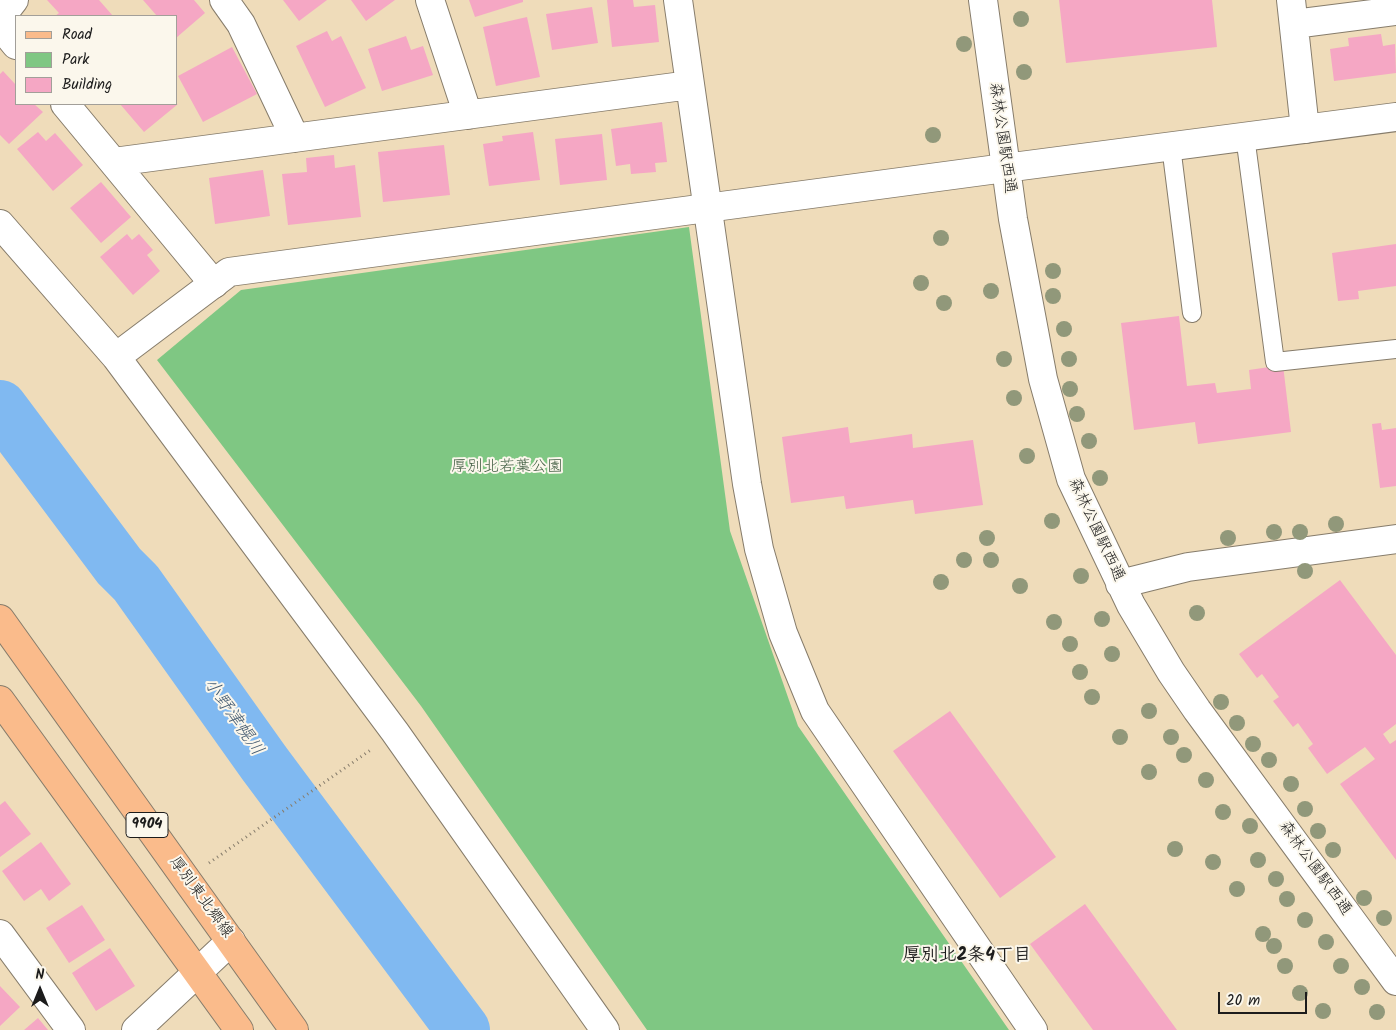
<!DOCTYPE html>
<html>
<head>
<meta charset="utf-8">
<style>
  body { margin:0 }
  #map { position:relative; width:1396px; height:1030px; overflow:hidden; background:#efdcba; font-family:Kalam,sans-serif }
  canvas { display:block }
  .legend { position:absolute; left:15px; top:15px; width:162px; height:90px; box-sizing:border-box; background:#fbf7ec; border:1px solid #a29f99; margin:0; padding:6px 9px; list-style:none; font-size:15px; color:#1c1c1c }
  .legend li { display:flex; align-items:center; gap:10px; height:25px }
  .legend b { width:25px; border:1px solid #a29f99 }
  .north { position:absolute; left:15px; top:965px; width:50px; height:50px; -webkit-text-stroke:4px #fbf7ec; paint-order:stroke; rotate:0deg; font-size:14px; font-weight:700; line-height:20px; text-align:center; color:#1c1c1c }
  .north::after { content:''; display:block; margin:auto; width:18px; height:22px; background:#1c1c1c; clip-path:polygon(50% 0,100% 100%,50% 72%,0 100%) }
  .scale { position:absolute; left:1218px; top:992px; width:89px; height:22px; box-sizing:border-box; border:2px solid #1c1c1c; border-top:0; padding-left:6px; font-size:15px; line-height:18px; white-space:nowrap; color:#1c1c1c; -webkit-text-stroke:4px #fbf7ec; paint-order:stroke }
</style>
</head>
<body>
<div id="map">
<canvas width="1396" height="1030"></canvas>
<ul class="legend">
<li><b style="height:6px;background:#fabb8b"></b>Road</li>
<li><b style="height:14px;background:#7fc783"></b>Park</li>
<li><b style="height:14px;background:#f5a7c4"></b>Building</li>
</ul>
<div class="north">N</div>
<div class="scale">20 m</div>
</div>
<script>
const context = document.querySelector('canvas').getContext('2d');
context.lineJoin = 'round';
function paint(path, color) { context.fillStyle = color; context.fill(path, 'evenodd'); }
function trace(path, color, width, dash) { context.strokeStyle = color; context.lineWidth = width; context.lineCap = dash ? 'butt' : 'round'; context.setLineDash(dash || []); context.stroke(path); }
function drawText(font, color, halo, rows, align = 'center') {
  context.font = font + ' Kalam,"Klee One",sans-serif'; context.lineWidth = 4; context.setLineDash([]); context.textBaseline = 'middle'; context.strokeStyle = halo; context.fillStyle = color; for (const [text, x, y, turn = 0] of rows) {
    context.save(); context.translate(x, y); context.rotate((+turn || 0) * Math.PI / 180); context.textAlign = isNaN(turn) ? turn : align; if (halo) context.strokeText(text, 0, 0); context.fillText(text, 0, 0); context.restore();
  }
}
paint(new Path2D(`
  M689 227 730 531 798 726 1009 1030H647L421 706 157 360 241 290Z`), '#7fc783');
trace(new Path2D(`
  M0 407 119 566 136 583 264 763 463 1030`), '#80b9f1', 54);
paint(new Path2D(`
  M47 0H99L113 16H55L59 13Z
  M143 0H194L205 13 176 38V16H157Z
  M283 0H327L299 21Z
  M351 0H395L366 21Z
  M469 0H523V2L475 17Z
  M607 0H633L634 7 655 5 659 42 612 47Z
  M1059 0H1212L1217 47 1066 63Z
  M592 7 598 43 552 50 546 14Z
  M527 17 540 77 496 86 483 27Z
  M327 31 332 41 341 36 366 88 325 107 296 46Z
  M1381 34 1383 46 1395 44 1396 73 1334 81 1330 49 1349 46 1348 38Z
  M406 36 411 50 423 46 433 75 382 91 368 49Z
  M232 47 257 94 203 122 178 76Z
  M3 71 16 85V104H34L43 112 9 144 0 135V74Z
  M120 104H178L144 132Z
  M662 122 667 162 655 163 656 172 631 174 630 164 616 166 611 129Z
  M38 132 46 141 55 133 83 165 53 191 17 149Z
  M533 132 540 180 489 186 483 144 503 141 502 136Z
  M602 134 607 180 560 185 555 139Z
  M444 145 450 195 383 202 378 152Z
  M334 155 335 168 355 165 361 217 288 225 282 174 307 172 306 158Z
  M263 170 270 216 215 224 209 178Z
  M101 182 131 217 101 243 70 208Z
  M127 234 132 240 139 234 153 250 147 255 160 271 133 295 100 257Z
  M1396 244V286L1358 291 1359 299 1338 301 1332 253Z
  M1179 316 1187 386 1215 383 1217 393 1251 389 1249 370 1283 365 1291 432 1198 444 1195 422 1134 430 1121 323Z
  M1381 423 1382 430 1396 428V486L1380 488 1372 424Z
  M848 427 850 443 912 434 913 448 973 440 983 505 915 514 913 500 846 509 844 496 791 503 782 437Z
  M1340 580 1396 655V724L1383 734 1390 744 1396 740V860L1340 784 1375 759 1365 747 1327 774 1308 748 1313 744 1298 723 1293 727 1273 701 1279 697 1262 674 1257 678 1239 654Z
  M950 711 1056 857 1000 898 893 751Z
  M5 801 31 834 0 857V805Z
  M41 842 71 884 49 901 41 889 24 901 2 871Z
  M1085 904 1177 1030H1093L1030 944Z
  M82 905 105 940 69 963 46 928Z
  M110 948 135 986 96 1011 72 973Z
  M0 986 20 1007 0 1026Z
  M38 1018 48 1030H24Z`), '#f5a7c4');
const service = new Path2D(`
  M1245 136 1275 362 1396 349
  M1171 146 1192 313`);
const minor = new Path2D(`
  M224 0 241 24 295 138
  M430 0 468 115
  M678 0 747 484 759 549 783 633 815 711 1033 1030
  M1291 0 1305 129
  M0 18 14 0
  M1294 24 1396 11
  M0 25 16 45
  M65 104 214 284
  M114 162 690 85
  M0 934 71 1030
  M136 1030 231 941`);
const tertiary = new Path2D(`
  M983 0 1013 219 1043 379 1071 479 1131 605 1171 672 1197 710 1396 981
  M0 224 116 357 395 732 605 1030
  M116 357 229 272 1005 168 1396 117
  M1120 584 1188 567 1396 539`);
const primary = new Path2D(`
  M0 619 294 1030
  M0 700 239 1030`);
trace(service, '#867c6b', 20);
trace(minor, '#867c6b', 30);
trace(tertiary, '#867c6b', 30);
trace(primary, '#867c6b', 30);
trace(new Path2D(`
  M209 863 372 749`), '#867c6b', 3, [1, 4]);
trace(service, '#fff', 18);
trace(minor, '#fff', 28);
trace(tertiary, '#fff', 28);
trace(primary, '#fabb8b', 28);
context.fillStyle = '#91987a';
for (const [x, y] of [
  [1021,19],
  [964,44],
  [1024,72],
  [933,135],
  [941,238],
  [1053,271],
  [921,283],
  [991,291],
  [1053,296],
  [944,303],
  [1064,329],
  [1004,359],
  [1069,359],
  [1070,389],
  [1014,398],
  [1077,414],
  [1089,441],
  [1027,456],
  [1100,478],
  [1052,521],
  [1336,524],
  [1274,532],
  [1300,532],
  [987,538],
  [1228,538],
  [964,560],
  [991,560],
  [1305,571],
  [1081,576],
  [941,582],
  [1020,586],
  [1197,613],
  [1102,619],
  [1054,622],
  [1070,644],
  [1112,654],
  [1080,672],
  [1092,697],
  [1221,702],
  [1149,711],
  [1237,723],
  [1120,737],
  [1171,737],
  [1253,744],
  [1184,755],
  [1269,760],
  [1149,772],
  [1206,780],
  [1291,784],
  [1305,809],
  [1223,812],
  [1250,826],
  [1318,831],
  [1175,849],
  [1333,850],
  [1258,860],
  [1213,862],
  [1276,879],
  [1237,889],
  [1364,898],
  [1287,899],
  [1384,918],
  [1305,920],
  [1263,934],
  [1326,942],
  [1274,946],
  [1285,966],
  [1341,966],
  [1362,987],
  [1300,993],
  [1323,1011],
  [1377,1012]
]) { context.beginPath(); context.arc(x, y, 8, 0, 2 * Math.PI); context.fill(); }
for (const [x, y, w] of [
  [147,825,42]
]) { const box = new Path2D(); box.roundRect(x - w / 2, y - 12.5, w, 25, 4); context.fillStyle = '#fbf7ec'; context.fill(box); trace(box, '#1c1c1c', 1); }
drawText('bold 15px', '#1c1c1c', null, [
  ["9904",147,825]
]);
drawText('16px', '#1c1c1c', '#fbf7ec', [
  ["森林公園駅西通",1001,138,82],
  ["森林公園駅西通",1095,530,65],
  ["森林公園駅西通",1314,869,54],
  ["厚別東北郷線",200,898,54]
]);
drawText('16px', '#446045', '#fbf7ec', [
  ["厚別北若葉公園",507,468]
]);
drawText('italic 18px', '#445b71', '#fbf7ec', [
  ["小野津幌川",232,718,55]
]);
drawText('bold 18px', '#1c1c1c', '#fbf7ec', [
  ["厚別北2条4丁目",967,957]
]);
</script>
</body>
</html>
